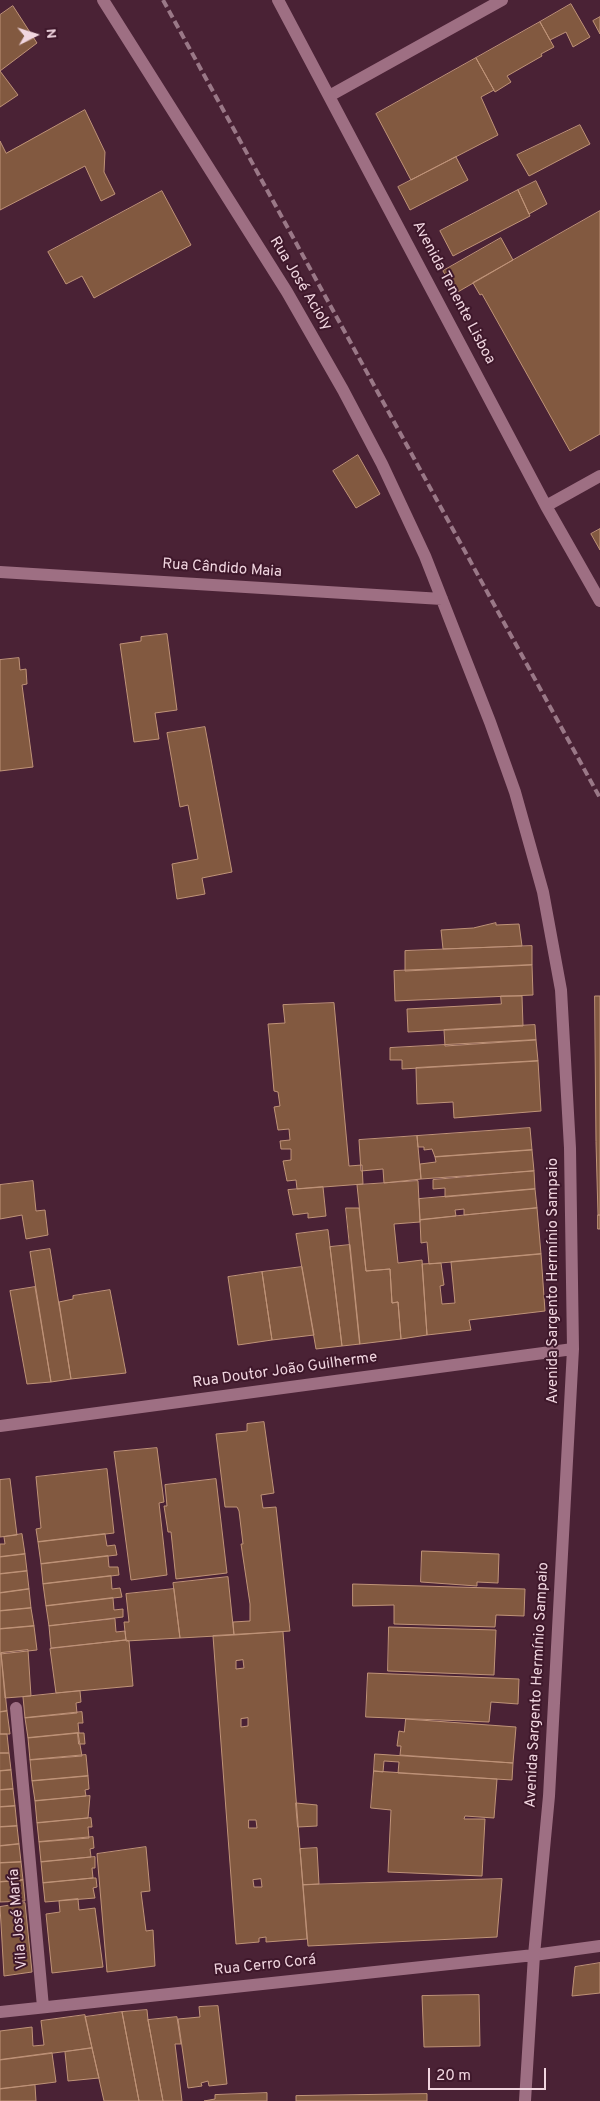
<!DOCTYPE html>
<html>
<head>
<meta charset="utf-8">
<style>
  body { margin:0 }
  #map { position:relative; width:600px; height:2101px; overflow:hidden; background:#4a2235; font-family:Overpass,sans-serif }
  canvas { display:block }
  .north { position:absolute; left:10px; top:10px; width:50px; height:50px; -webkit-text-stroke:4px #3f182b; paint-order:stroke; rotate:85deg; font-size:14px; font-weight:700; line-height:20px; text-align:center; color:#f1d6e0 }
  .north::after { content:''; display:block; margin:auto; width:18px; height:22px; background:#f1d6e0; clip-path:polygon(50% 0,100% 100%,50% 72%,0 100%) }
  .scale { position:absolute; left:428px; top:2068px; width:118px; height:22px; box-sizing:border-box; border:2px solid #f1d6e0; border-top:0; padding-left:6px; font-size:15px; line-height:18px; white-space:nowrap; color:#f1d6e0; -webkit-text-stroke:4px #3f182b; paint-order:stroke }
</style>
</head>
<body>
<div id="map">
<canvas width="600" height="2101"></canvas>
<div class="north">N</div>
<div class="scale">20 m</div>
</div>
<script>
const context = document.querySelector('canvas').getContext('2d');
context.lineJoin = 'round';
function paint(path, color) { context.fillStyle = color; context.fill(path, 'evenodd'); }
function trace(path, color, width, dash) { context.strokeStyle = color; context.lineWidth = width; context.lineCap = dash ? 'butt' : 'round'; context.setLineDash(dash || []); context.stroke(path); }
function drawText(font, color, halo, rows, align = 'center') {
  context.font = font + ' Overpass,sans-serif'; context.lineWidth = 4; context.setLineDash([]); context.textBaseline = 'middle'; context.strokeStyle = halo; context.fillStyle = color; for (const [text, x, y, turn = 0] of rows) {
    context.save(); context.translate(x, y); context.rotate((+turn || 0) * Math.PI / 180); context.textAlign = isNaN(turn) ? turn : align; if (halo) context.strokeText(text, 0, 0); context.fillText(text, 0, 0); context.restore();
  }
}
const building = new Path2D(`
  M571 4 590 37 573 47 566 32 550 40 540 22Z
  M13 6 37 43 0 71V15Z
  M600 17V34L593 21Z
  M540 22 554 47 541 54 542 56 507 76 511 82 495 92 476 58Z
  M476 58 494 90 481 97 498 135 411 180 376 114Z
  M0 71 18 95 0 107Z
  M85 110 105 152 104 172 115 194 101 201 85 166 0 210V141L6 153Z
  M580 125 590 144 529 176 517 155Z
  M456 157 468 180 410 210 398 187Z
  M536 181 547 204 529 214 518 190Z
  M518 190 530 216 453 256 440 231Z
  M162 191 191 245 94 298 82 276 66 284 48 252Z
  M600 211V434L570 451 482 294 480 295 473 283Z
  M501 238 513 260 456 293 443 271Z
  M358 455 380 494 356 508 333 471Z
  M600 529V550L591 534Z
  M167 634 177 710 155 713 159 739 134 742 120 644 141 641V637Z
  M19 658 20 670 26 669 27 684 22 685 33 767 0 771V660Z
  M205 727 232 872 202 878 205 894 177 899 172 864 198 859 188 805 180 807 167 733Z
  M496 923V925L519 924 522 946 443 949 441 930 473 928Z
  M532 946V965L405 971V951Z
  M532 965 533 995 395 1001 394 971Z
  M501 996H522L523 1026 408 1032 407 1009 501 1004Z
  M595 996H600V1215H598L596 1142Z
  M334 1003 349 1166 362 1165 363 1184 297 1189 296 1180 287 1181 283 1161 291 1160V1149H281L280 1141 290 1140 289 1129 278 1130 274 1107 280 1106 278 1092 274 1091 268 1024 285 1023 283 1005Z
  M535 1025 536 1040 445 1046 444 1030Z
  M536 1040 538 1061 402 1069V1060H390V1048Z
  M538 1061 541 1111 454 1118 453 1102 417 1104 416 1068Z
  M530 1128 532 1150 435 1157 432 1149 424 1150V1147H418L417 1136Z
  M417 1136 421 1179 384 1183 383 1169 361 1171 359 1140Z
  M532 1150 534 1171 421 1179 420 1164 436 1162 435 1157Z
  M534 1171 535 1189 445 1197V1188L433 1189V1180Z
  M33 1181 36 1211 45 1210 48 1235 26 1239 22 1215 0 1219V1185Z
  M418 1181 420 1222 394 1224 398 1263 422 1260 427 1335 401 1339 398 1302 392 1303 390 1269 366 1271 357 1185Z
  M323 1187 326 1216 308 1218V1213L293 1215 288 1190Z
  M535 1189 537 1208 464 1215V1209L455 1210 456 1216 420 1220 419 1199Z
  M346 1208H359L366 1271 390 1269 392 1303 398 1302 401 1339 360 1344Z
  M537 1208 541 1254 429 1264 427 1242 421 1243 420 1220Z
  M598 1215H600V1229H598Z
  M328 1230 342 1346 316 1349 296 1234Z
  M350 1245 360 1344 342 1346 330 1247Z
  M50 1249 71 1379 51 1382 30 1252Z
  M541 1254 545 1311 469 1320 471 1330 427 1335 422 1264 441 1263 444 1285 440 1286 442 1304 455 1303 451 1262Z
  M302 1267 314 1335 272 1340 262 1272Z
  M262 1272 272 1340 238 1345 228 1277Z
  M35 1287 51 1382 27 1384 10 1291Z
  M110 1290 126 1373 71 1379 59 1302 73 1299V1296Z
  M264 1422 274 1493 261 1495 263 1508 276 1507 290 1631 234 1635 233 1622 250 1621V1604L241 1544H243L239 1511 237 1507H225L216 1434 247 1431V1424Z
  M157 1448 164 1502 159 1503 167 1575 131 1580 114 1452Z
  M107 1469 114 1533 38 1542 36 1529 41 1528 36 1477Z
  M10 1479 17 1535 0 1537V1480Z
  M216 1479 227 1573 176 1579 171 1532H168L164 1506H167L165 1485Z
  M22 1534 25 1554 0 1557V1544H5L4 1537Z
  M105 1534 107 1546 115 1545 117 1555 41 1564 38 1542Z
  M422 1551 499 1554 498 1583 477 1582V1586L421 1582Z
  M25 1554 27 1571 0 1574V1557Z
  M108 1556 109 1567H118L119 1575 43 1584 41 1564Z
  M27 1571 29 1589 0 1593V1574Z
  M111 1576 112 1589 120 1588 122 1597 46 1606 43 1584Z
  M228 1577 234 1635 180 1638 173 1583Z
  M353 1584 525 1589 524 1616 496 1615 495 1627 394 1624V1605L353 1606Z
  M29 1589 31 1608 0 1611V1593Z
  M174 1589 180 1638 126 1641 124 1622H129L126 1594Z
  M113 1598 114 1610 123 1609V1617L49 1626 46 1606Z
  M31 1608 34 1626 0 1629V1611Z
  M115 1619 116 1632 125 1631 126 1640 51 1648 49 1626Z
  M34 1626 37 1650 0 1654V1629Z
  M389 1627 496 1630 494 1675 388 1671Z
  M283 1632 307 1939 266 1942V1937L259 1938V1942L236 1944 213 1636ZM243 1660 244 1668 236 1669V1661ZM248 1718V1726L241 1727V1719ZM249 1820H256L257 1828H249ZM261 1879 262 1887H254L253 1880Z
  M126 1640 129 1641 133 1686 56 1693 50 1649Z
  M28 1650 31 1696 5 1698 1 1653Z
  M1 1653 7 1711 0 1712V1654Z
  M368 1673 519 1679 518 1704 491 1702 489 1722 366 1717Z
  M80 1691 81 1702 76 1703 77 1713 25 1718 23 1697Z
  M7 1711 10 1734H0V1712Z
  M82 1712 83 1723H78L79 1733 28 1738 25 1718Z
  M406 1719 516 1727 513 1763 400 1755 401 1746H397L399 1731 404 1732Z
  M78 1733H84L85 1744H79Z
  M78 1733 82 1756 30 1760 28 1738Z
  M0 1734H7L9 1753H0Z
  M0 1753H9L11 1770 0 1771Z
  M375 1754 513 1763 512 1780 398 1773 399 1762 384 1761 383 1772 374 1771Z
  M86 1755 88 1776 32 1781 30 1760Z
  M11 1770 13 1789 0 1790V1771Z
  M374 1771 497 1779 494 1818 465 1816 464 1819H485L482 1876 388 1872 391 1810 371 1808Z
  M88 1776 89 1789 85 1790 86 1796 35 1801 32 1781Z
  M13 1789 15 1806 0 1807V1790Z
  M90 1796 88 1818 37 1823 35 1801Z
  M296 1803 317 1805V1826L298 1827Z
  M15 1806 17 1826 0 1827V1807Z
  M91 1818 92 1827H88L89 1838 39 1842 37 1823Z
  M17 1826 19 1844 0 1846V1827Z
  M93 1837 94 1848 90 1849 91 1857 41 1862 39 1842Z
  M19 1844 21 1862 0 1863V1846Z
  M146 1847 150 1891 141 1892 146 1931 153 1930 155 1966 107 1972 97 1854Z
  M317 1848 319 1884 303 1885 300 1849Z
  M95 1857V1868H92L93 1878 43 1883 41 1862Z
  M21 1862 23 1880 0 1882V1863Z
  M93 1878H96L97 1887 93 1888 95 1898 45 1902 43 1883Z
  M502 1879 497 1937 308 1946 303 1885Z
  M23 1880 25 1901 0 1902V1882Z
  M78 1899 79 1910 95 1908 103 1967 52 1973 46 1914 60 1912 59 1901Z
  M25 1903 32 1972 4 1976 0 1907Z
  M600 1963V1993L572 1996 575 1967Z
  M479 1995 480 2046 424 2047 422 1996Z
  M218 2006 227 2084 209 2086 208 2081 201 2083 202 2086 188 2088 178 2019 200 2017 199 2007Z
  M147 2010 148 2020 163 2101H139L122 2012Z
  M122 2012 139 2101H104L85 2017Z
  M85 2015 92 2048 0 2060V2031L32 2027 33 2046 44 2045 41 2021Z
  M177 2017 181 2044H175L182 2101H163L148 2020Z
  M92 2048 99 2078 68 2081 65 2052Z
  M52 2053 56 2082 0 2089V2060Z
  M35 2085 36 2101H0V2089Z
  M267 2093V2101H204L215 2099V2095Z
  M427 2094V2101H296V2096Z`);
paint(building, '#825940');
trace(building, '#bf9378', 1);
trace(new Path2D(`
  M534 1955 600 1946`), '#9e6f83', 12);
trace(new Path2D(`
  M103 0 287 292 343 390 382 464 425 556 490 722 515 792 543 892 561 990 570 1148 573 1349 549 1796 534 1955 525 2101
  M278 0 546 506 600 601
  M331 95 502 0
  M546 506 600 476
  M0 572 442 599
  M0 1426 573 1349
  M16 1708 43 2007
  M0 2012 534 1955`), '#9e6f83', 12);
trace(new Path2D(`
  M163 0 600 798`), '#9a7887', 4, [8, 4]);
drawText('15px', '#f1d6e0', '#3f182b', [
  ["Rua José Acioly",300,284,59],
  ["Avenida Tenente Lisboa",453,293,62],
  ["Rua Cândido Maia",222,569,4],
  ["Avenida Sargento Hermínio Sampaio",554,1281,-90],
  ["Rua Doutor João Guilherme",285,1371,-8],
  ["Avenida Sargento Hermínio Sampaio",538,1685,-87],
  ["Vila José María",19,1919,-95],
  ["Rua Cerro Corá",265,1966,-6]
]);
</script>
</body>
</html>
